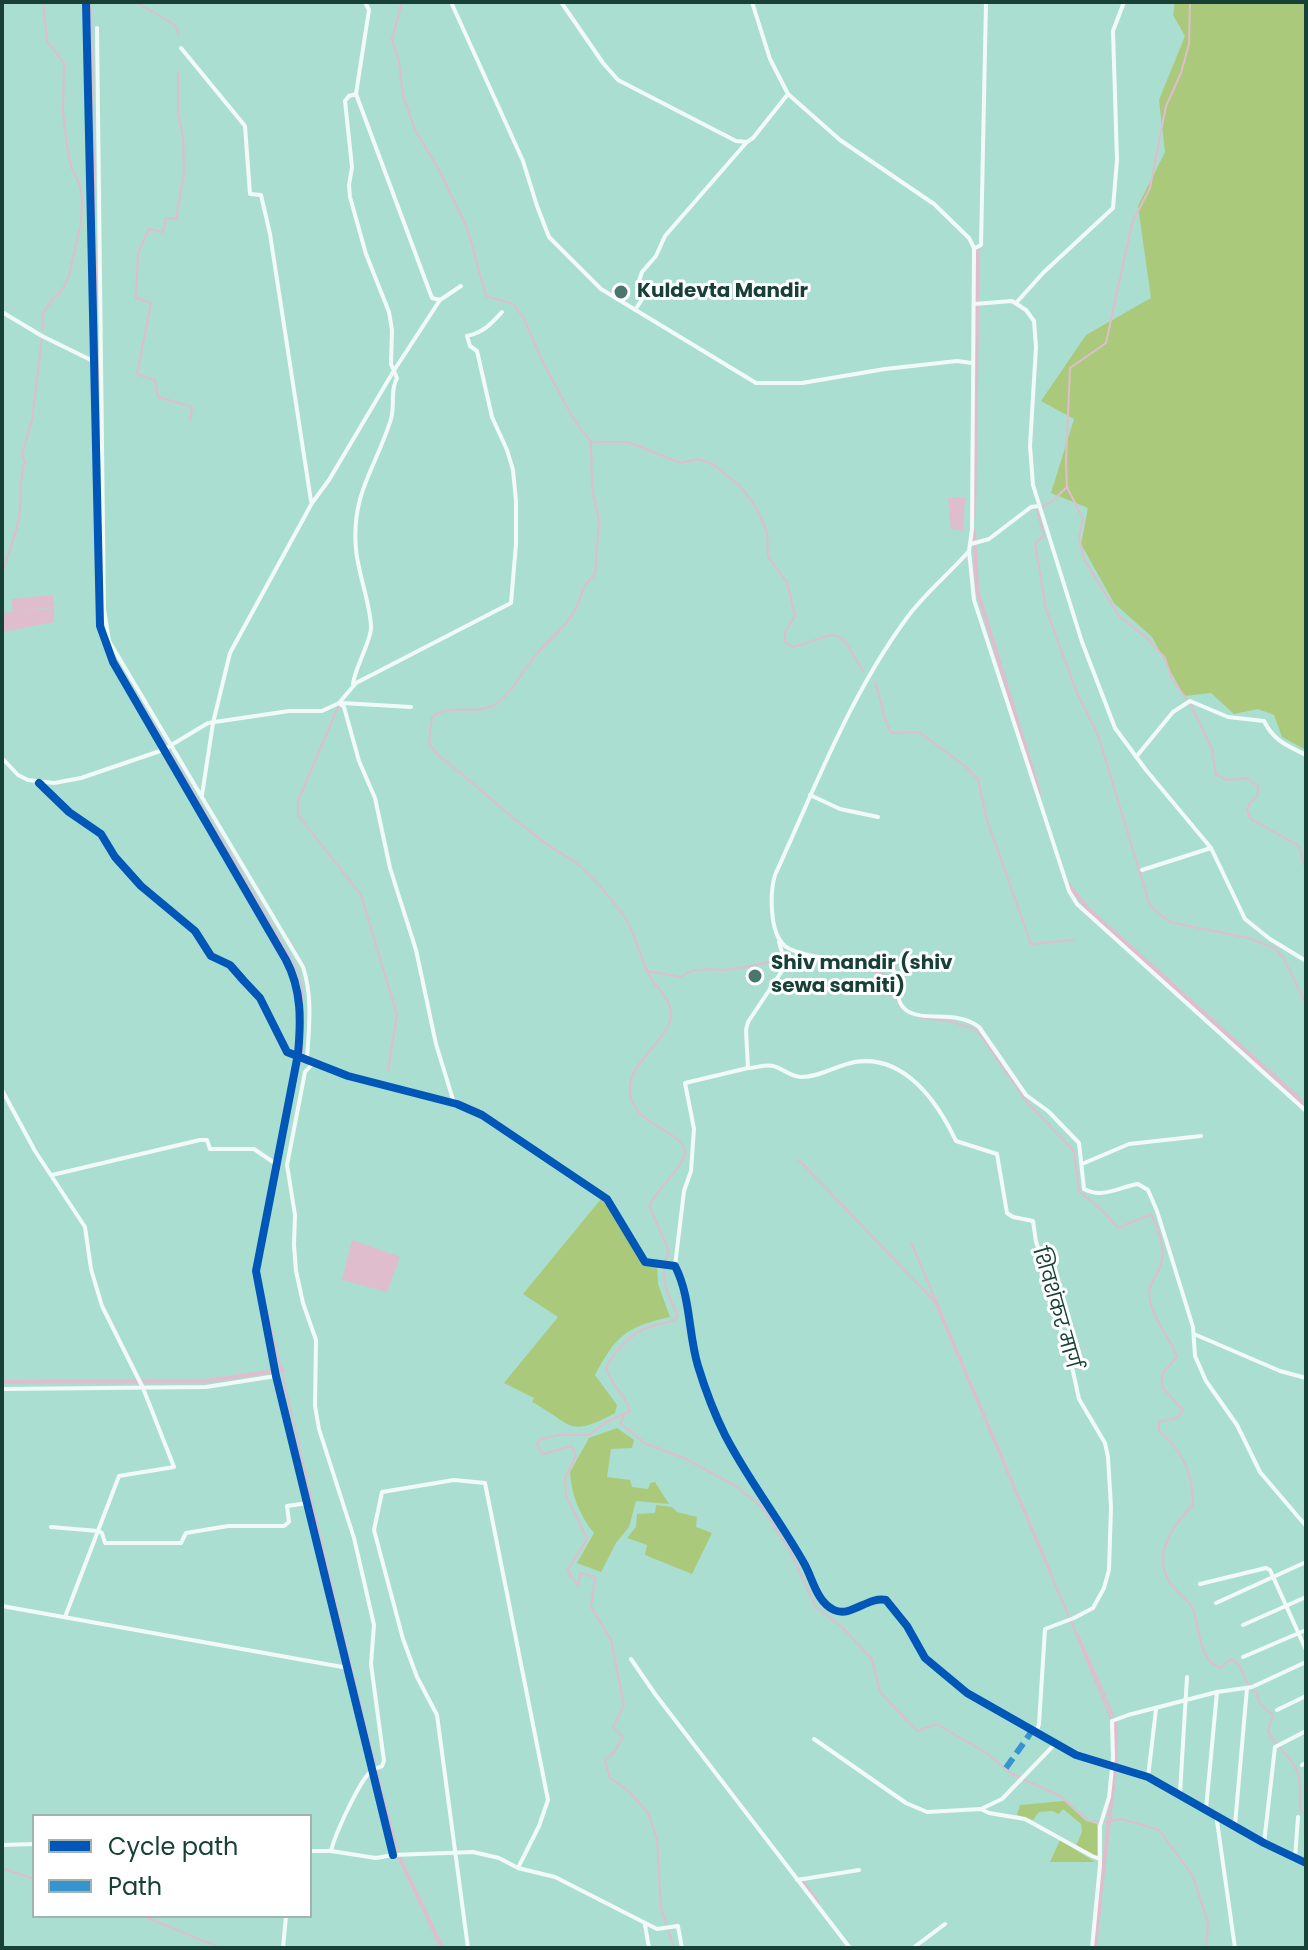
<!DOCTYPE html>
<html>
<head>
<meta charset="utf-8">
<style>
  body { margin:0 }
  #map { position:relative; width:1308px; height:1950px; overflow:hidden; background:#aaded0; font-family:Poppins,sans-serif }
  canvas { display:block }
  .frame { position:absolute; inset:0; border:4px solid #174036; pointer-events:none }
  .legend { position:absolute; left:32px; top:1814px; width:280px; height:104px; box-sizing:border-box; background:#fff; border:2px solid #a2b3af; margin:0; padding:10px 14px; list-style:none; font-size:24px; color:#174036 }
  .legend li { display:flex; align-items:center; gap:16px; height:40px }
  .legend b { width:40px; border:2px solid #a2b3af }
</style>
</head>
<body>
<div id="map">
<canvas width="1308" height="1950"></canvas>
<div class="frame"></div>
<ul class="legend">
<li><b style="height:10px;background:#0057b8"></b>Cycle path</li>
<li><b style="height:10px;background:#3794cf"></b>Path</li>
</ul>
</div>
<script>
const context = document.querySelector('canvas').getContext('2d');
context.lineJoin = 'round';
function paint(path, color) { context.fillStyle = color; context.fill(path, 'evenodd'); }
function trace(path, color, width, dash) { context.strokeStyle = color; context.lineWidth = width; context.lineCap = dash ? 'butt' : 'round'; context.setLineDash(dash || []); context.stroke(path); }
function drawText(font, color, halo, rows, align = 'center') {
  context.font = font + ' Poppins,"Noto Sans Devanagari",sans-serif'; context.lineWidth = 6; context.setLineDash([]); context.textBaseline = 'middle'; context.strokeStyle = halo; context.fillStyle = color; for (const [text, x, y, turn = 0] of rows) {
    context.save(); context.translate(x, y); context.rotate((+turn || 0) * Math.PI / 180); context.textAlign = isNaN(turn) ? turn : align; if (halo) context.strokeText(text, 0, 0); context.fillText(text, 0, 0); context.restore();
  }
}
paint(new Path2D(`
  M1175 2H1306V750L1282 737 1274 715 1258 709 1234 714 1211 693 1184 696 1152 637 1114 603 1081 544 1088 508 1051 493 1074 419 1041 401 1086 335 1151 298 1138 206 1165 152 1159 100 1185 36 1173 15Z
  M601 1199 611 1211 641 1261 647 1265 657 1266 658 1284 670 1317C625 1327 616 1336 595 1375L617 1405 615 1413C567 1439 573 1424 532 1402L534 1398 504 1383 558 1317 523 1294Z
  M617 1428 634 1440 632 1448 611 1449 607 1477 630 1480 632 1487 648 1489 650 1483 655 1482 669 1504 636 1501 629 1527 616 1543 601 1572 577 1563 594 1533C580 1516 571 1494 570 1472L589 1438Z
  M656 1505 672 1507 677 1512 697 1517 696 1527 712 1533 692 1574 645 1555 647 1545 627 1538 636 1527 637 1514 655 1513Z
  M1064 1801 1086 1821 1097 1824V1857L1076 1846 1082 1832 1081 1824 1063 1809 1059 1814 1052 1811 1039 1812 1033 1820 1017 1815 1020 1805Z
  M1060 1840 1095 1862H1050Z`), '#abc97b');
paint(new Path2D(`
  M948 497H965L963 531 951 529Z
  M53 595 54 607 14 611 54 608V622L2 632V613L13 612 11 599Z
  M352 1240 400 1257 387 1292 342 1280Z`), '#e0bdcc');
trace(new Path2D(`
  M43 2 47 41 64 63 63 112 67 145 71 167 79 183 82 198 81 222 69 276 63 289 50 302 42 315 43 331
  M91 2 101 552
  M136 2 175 25 179 35
  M402 2 392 39 399 62 403 96 415 130 439 170 467 228 486 296 513 304 523 317 544 364 574 420 591 442 592 487 599 521 595 574C579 591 585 588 577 606 567 628 542 644 529 664 518 678 512 692 497 703 478 717 449 702 432 717L429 744 438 755C472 781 502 810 536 836 548 846 563 854 576 863 593 876 608 895 621 912 636 931 639 958 651 978 659 991 671 999 671 1014 671 1040 626 1062 630 1093 633 1128 693 1132 684 1157 679 1171 657 1189 649 1206L669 1251C658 1276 666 1291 677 1314L676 1319C666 1324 654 1324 644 1329 627 1337 615 1352 606 1367 612 1389 625 1393 630 1411L605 1423 589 1435H558L539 1440 537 1444 543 1454 572 1446 576 1456 565 1478 566 1496 587 1539 567 1571 578 1585 581 1573 595 1577 591 1607 611 1640 624 1705 613 1727 623 1737 615 1751 605 1760 610 1778 629 1791 648 1813 657 1839 661 1908 674 1948
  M1190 2 1189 44 1181 73 1166 106 1150 188 1132 223 1106 343 1070 368 1066 461 1067 487 1083 519 1079 537 1084 559 1119 616 1147 638 1165 658 1172 679 1191 705 1212 749 1216 775 1227 780 1246 778 1258 786V795L1249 804 1247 811 1251 819 1299 846 1306 872
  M178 72V112L183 137 184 172 176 219 166 218 163 232 149 229 138 253 136 298 151 303 137 374 155 380 158 397 192 407 190 421
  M591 442H628L681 463 699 459 714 465 741 487 757 509 767 532 768 557 787 582 795 616 785 632V642L793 647C843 633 834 622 863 671
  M1066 488 1050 503 1037 510 1044 536 1035 543 1046 609 1077 693 1098 735 1150 906 1170 922 1248 938 1275 948 1283 957 1306 1004
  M2 573C8 555 16 535 19 517 23 498 18 478 25 461L22 455 32 420 42 337
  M102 604V583
  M113 656 255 896 296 968 302 986 303 1046 268 1219
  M875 683C882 699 882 717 891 733L919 732 966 767 978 779 986 817 1031 944 1073 940
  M338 707 298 801V815L361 895 397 1015 388 1070
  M648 971 680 977C700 964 712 972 734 969 753 967 772 960 790 959 814 959 869 967 889 977L899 1005
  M918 1017 953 1022 977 1030 1027 1102 1074 1151 1079 1191 1102 1210 1118 1228 1151 1214C1159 1230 1167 1252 1159 1269 1156 1276 1149 1285 1149 1292 1150 1318 1169 1334 1177 1357L1162 1374V1387L1183 1410 1177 1418 1159 1422V1431C1183 1451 1193 1474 1193 1505 1174 1524 1152 1553 1169 1581 1175 1592 1188 1598 1193 1609 1200 1628 1198 1659 1220 1668L1231 1659C1246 1666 1243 1686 1257 1693L1259 1703 1273 1715 1268 1731C1275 1745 1288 1754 1295 1767 1304 1781 1297 1796 1301 1811L1306 1814
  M799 1160 935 1302 1069 1617
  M911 1242 1051 1573
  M259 1265V1277C306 1471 348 1666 400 1859
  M624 1416 620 1423 646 1444 684 1458 734 1485 762 1507 791 1553 815 1606 842 1627 872 1659 880 1692 917 1731 937 1724 988 1754 1010 1773 1060 1796 1089 1821 1106 1822 1122 1819 1159 1830 1193 1876 1208 1923 1206 1948
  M1071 1621 1112 1721
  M1078 1635 1114 1717
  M2 1868 34 1879
  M143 1916 221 1948`), '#e0bdcc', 2);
trace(new Path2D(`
  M974 517 978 251
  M974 530 977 590 1039 792
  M1068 884 1087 908 1306 1105
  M2 1382 205 1381 283 1370
  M1116 1764V1722
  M400 1859 442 1948
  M802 1882 817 1902
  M1100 1897 1115 1770
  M1095 1948 1100 1901`), '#e0bdcc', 4);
trace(new Path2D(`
  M86 2 100 626 113 662 286 960C302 990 301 1021 298 1054L256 1271 276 1376 393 1855
  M365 2 369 10 356 94 432 298 440 300
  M451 2 523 161 537 206 549 237 601 289 756 383H802L885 369 957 361 972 363
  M561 2 603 63 618 80 736 141 747 142 753 138 788 94
  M752 2 770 59 788 94 840 140 934 204 969 238 974 248 972 529 969 551 974 600 1069 891 1077 904 1306 1111
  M97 28 104 609 109 641 303 967C313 998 309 1027 307 1059
  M181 48 245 126 250 194 261 195 270 234 311 501
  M975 248 981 245 986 2
  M1016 303 1043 273 1113 208 1117 160 1113 31 1124 2
  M974 304 1012 301 1026 310 1034 321 1036 347 1030 446 1033 485 1082 642 1115 728 1146 770 1211 848 1245 919 1270 939 1306 961
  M635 310 643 298 638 284 642 272 656 256 665 236 746 143
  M2 312 42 336 93 361
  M971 544 989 539 1031 507 1039 506
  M969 551C948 575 924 594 906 619 849 697 815 788 775 875 770 892 769 933 785 946 802 959 864 962 888 966 906 976 890 998 906 1010 923 1023 956 1009 979 1027L1026 1095 1048 1111 1079 1143 1084 1189C1102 1199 1119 1187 1138 1184L1148 1190 1157 1211 1193 1327 1195 1356 1206 1381 1237 1425 1260 1472 1306 1526
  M353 685C353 672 371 641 371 628 371 605 358 574 356 549 351 493 376 468 391 419 395 406 390 390 397 378L391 364 392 330 389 312 366 254 350 197 349 185 352 167 345 101 349 96 356 94
  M339 703 356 683 511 603 516 544V501L513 470 507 450 492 417 477 351 470 346 467 336C484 332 491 324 502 312
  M342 703 411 707
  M1136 757 1173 712 1190 701 1228 717 1264 721C1274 741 1286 745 1306 755
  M2 758 18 775 28 780 54 783 81 778 163 750 208 723 289 711H322L339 703 344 707 359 761 375 798 390 868 416 950 436 1044 454 1103
  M39 783 69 812 101 834 115 857 141 886 195 931 211 956 230 965 244 981 260 998 287 1052 348 1076 457 1104 482 1115 607 1199 645 1262 675 1266C691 1297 688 1333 698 1366 705 1389 714 1413 725 1435 748 1480 780 1520 805 1565 813 1580 817 1602 834 1610 851 1618 868 1596 886 1600L907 1626 925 1658 967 1693 1076 1755 1148 1777 1264 1843 1306 1863
  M202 795 213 723 230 653 312 503 329 480 393 372 440 300 461 286
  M810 795 840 809 878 817
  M1142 870 1211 848
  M314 1062 305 1072 287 1165 295 1215 294 1245 296 1271 303 1303 316 1340 315 1406 319 1429 354 1538 374 1625 371 1664 384 1761 382 1766C379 1768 374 1768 371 1771 359 1782 335 1834 331 1851
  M748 1068C756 1068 765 1064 773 1066 783 1068 790 1077 801 1077 821 1077 837 1065 855 1062 905 1054 938 1103 956 1141L997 1154 1007 1213 1013 1217 1033 1221 1036 1242 1050 1280 1058 1324 1067 1344 1079 1399 1105 1443 1108 1457 1111 1507 1109 1570 1104 1588 1093 1608 1074 1618 1045 1629 1039 1724 1036 1733
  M2 1090 35 1151 85 1227 91 1269 102 1306 143 1388 174 1467 119 1476 65 1617
  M1082 1164 1129 1144 1201 1136
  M52 1175 200 1140H207L210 1149H254L276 1164
  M675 1266 684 1191 691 1171 694 1129 685 1083 748 1068 746 1030 748 1022 782 971 785 963 779 942
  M1194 1334 1280 1371 1306 1378
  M2 1389 206 1387 276 1376
  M51 1527 98 1531 102 1533 105 1543H181L186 1533 228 1526H284L289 1522 287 1506 308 1503
  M1200 1584 1266 1568 1270 1570 1306 1650
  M1216 1603 1306 1562
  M2 1606 348 1668
  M1243 1625 1306 1597
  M1243 1657 1306 1630
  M631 1659 655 1694 850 1948
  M1277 1710 1306 1696
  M814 1739 906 1803 927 1812 981 1809 989 1813 1025 1819 1092 1856 1100 1859
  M1302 1765 1306 1763
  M1148 1777 1156 1709
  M1180 1793 1187 1677
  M983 1808 1002 1799 1055 1744
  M1206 1809 1217 1692
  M1216 1814 1235 1948
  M1235 1825 1247 1688
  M1264 1843 1275 1747 1306 1731
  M2 1845 34 1844
  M310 1851H331L376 1858 393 1855 473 1852 499 1858 518 1868 555 1877 657 1929 678 1926 682 1948
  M1295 1859 1298 1817
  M797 1880 859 1870
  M645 1925 649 1948
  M283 1948 286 1916
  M468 1948 437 1715 417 1677 403 1639 374 1530 382 1492 454 1480 485 1483 548 1800 539 1826 518 1868
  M913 1948 945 1924
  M1092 1948 1100 1865V1826L1109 1797 1113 1758 1112 1721 1128 1715 1217 1692 1252 1687 1306 1662`), '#f2faf8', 4);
trace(new Path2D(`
  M1006 1768 1032 1731`), '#3794cf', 6, [12, 6]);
trace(new Path2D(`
  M86 2 100 626 113 662 286 960C302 990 301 1021 298 1054L256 1271 276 1376 393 1855
  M39 783 69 812 101 834 115 857 141 886 195 931 211 956 230 965 244 981 260 998 287 1052 348 1076 457 1104 482 1115 607 1199 645 1262 675 1266C691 1297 688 1333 698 1366 705 1389 714 1413 725 1435 748 1480 780 1520 805 1565 813 1580 817 1602 834 1610 851 1618 868 1596 886 1600L907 1626 925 1658 967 1693 1076 1755 1148 1777 1264 1843 1306 1863`), '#0057b8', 8);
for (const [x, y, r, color] of [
  [621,292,8,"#4a776c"],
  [755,976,8,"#4a776c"]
]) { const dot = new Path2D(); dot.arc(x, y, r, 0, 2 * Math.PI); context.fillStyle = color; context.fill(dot); trace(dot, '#fff', 3); }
drawText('bold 20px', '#174036', '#fff', [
  ["Kuldevta Mandir",637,292],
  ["Shiv mandir (shiv",771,964],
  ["sewa samiti)",771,987]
], 'left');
drawText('20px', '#174036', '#fff', [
  ["शिवशंकर मार्ग",1055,1308,74]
]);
</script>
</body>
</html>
